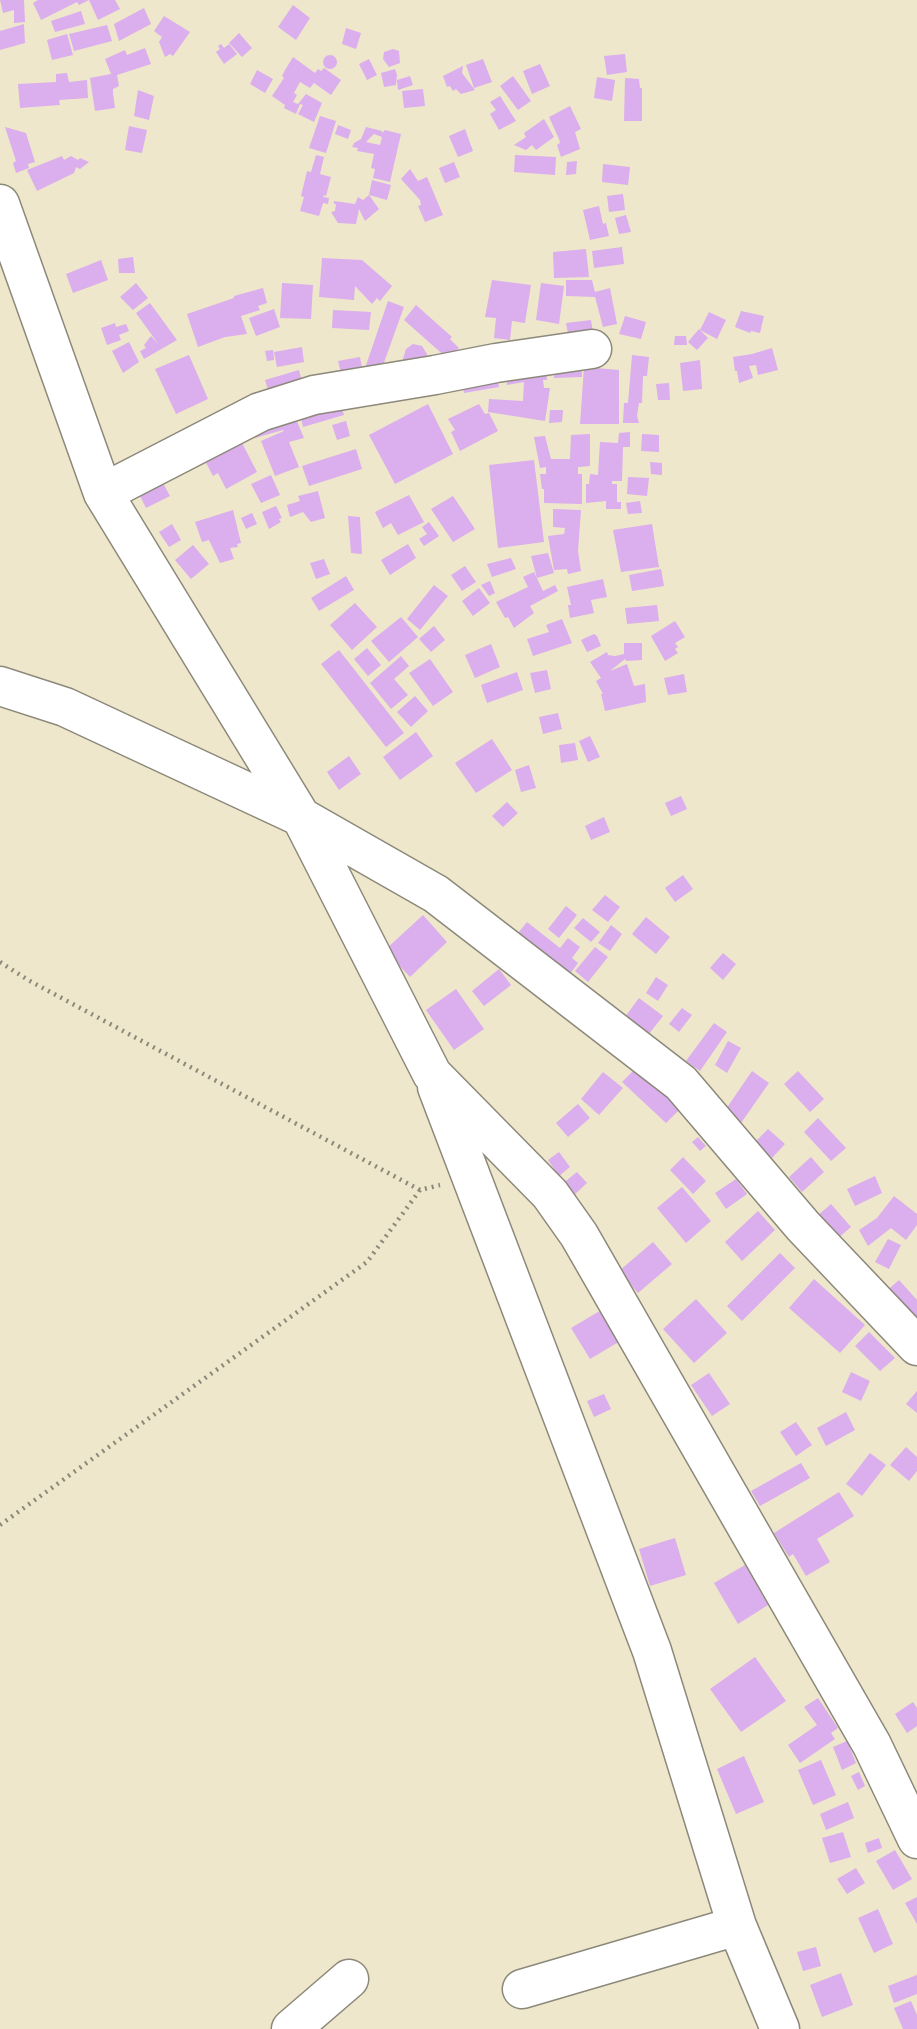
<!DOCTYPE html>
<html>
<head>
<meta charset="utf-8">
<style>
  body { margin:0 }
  canvas { display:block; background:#eee7cb }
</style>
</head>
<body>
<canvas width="917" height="2029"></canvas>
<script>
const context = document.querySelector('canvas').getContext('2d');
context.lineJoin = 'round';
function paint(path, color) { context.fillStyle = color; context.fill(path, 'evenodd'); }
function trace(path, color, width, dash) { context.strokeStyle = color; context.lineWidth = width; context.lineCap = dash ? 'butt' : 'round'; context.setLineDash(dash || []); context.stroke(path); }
paint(new Path2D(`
  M0 0H24L25 22 14 23V10L3 13Z
  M38 0H115L120 9 98 20 89 0 79 5 77 2 41 20 33 3Z
  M293 5 310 18 296 40 278 27Z
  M144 8 151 24 119 41 114 24Z
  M81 11 85 24 55 32 51 21Z
  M164 16 190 32 173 56 170 54 165 57 159 42 162 37 154 31Z
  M24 24 25 43 0 50V31Z
  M107 25 112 41 74 51 69 34Z
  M346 28 361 33 356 49 342 44Z
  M239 33 252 48 242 57 229 43Z
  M67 34 73 55 52 60 47 40Z
  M221 44 224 48 229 44 237 54 224 64 216 52 220 49 218 46Z
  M145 48 151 64 117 75 119 86 113 89V94L115 108 95 111 90 78 111 74 105 59 125 50 127 55Z
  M393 49 399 51 400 63 389 67 383 59 384 52Z
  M625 54 627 72 607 75 604 56Z
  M323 62a7 7 0 1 1 14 0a7 7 0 1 1-14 0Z
  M293 57 315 73 318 69 321 71 324 68 341 80 331 95 314 83 310 88 300 82 294 93 297 95 293 102 298 104 306 94 322 103 314 122 298 114 303 105 300 104 296 114 284 108 285 105 272 96 284 78 282 76 285 70Z
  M369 59 377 75 367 80 359 64Z
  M483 59 492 82 474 88 466 65Z
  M540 64 550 86 532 94 523 71Z
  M463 66 462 73 475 90 461 94 456 89 453 91 450 86 447 87 443 76Z
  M395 69 397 75 396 85 384 87 381 73Z
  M257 70 273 79 265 93 250 84Z
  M67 73 69 82 87 80 88 98 59 100 60 105 20 108 18 84 56 82V74Z
  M410 76 413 85 398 90 397 80Z
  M513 76 531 101 518 110 500 86Z
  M597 77 615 80 612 101 594 98Z
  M625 78 639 79 640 88H642V121H624Z
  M423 89 425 106 404 108 402 91Z
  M138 90 154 96 149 120 134 116Z
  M500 96 516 121 499 130 490 114 496 110 490 102Z
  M570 106 581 129 575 132 580 149 561 157 557 145 560 143 559 139 549 117Z
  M320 116 336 121 326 153 309 148Z
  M544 119 554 137 536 150 532 145 526 150 514 145 526 137 524 133Z
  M338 125 351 130 348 139 335 134Z
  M129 126 147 130 142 153 125 150Z
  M5 127 26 133 35 162 28 164 29 168 16 173 13 163 16 161Z
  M366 127 382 131V133L385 130 401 134 390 182 373 178 375 169 371 168 374 154 357 151 358 148 352 147 354 143 361 139ZM374 134 382 137 380 145 366 142Z
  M465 129 473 151 458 157 449 136Z
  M316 155 324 157 320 174 331 177 326 196 324 195 323 197 329 198 328 204 323 203 319 216 300 211 304 197 301 196 307 171 311 172Z
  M515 155 556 157 555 175 514 172Z
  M62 156 64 160 71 156 78 160 80 158 89 162 80 169 76 167 74 173 37 191 27 170Z
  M577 161 576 174 566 175 567 162Z
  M454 162 460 177 445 183 439 168Z
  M603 164 630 167 628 185 602 182Z
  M410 169 418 181 427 177 443 215 425 222 418 206 421 205 420 200 401 179Z
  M372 180 391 185 387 200 369 195Z
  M623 194 625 210 609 212 607 196Z
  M369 195 379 209 365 221 359 209 356 224 338 223 331 212 335 211 336 204H334V201L355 204 358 197 363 200Z
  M599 206 603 224 606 223 609 236 590 240 583 210Z
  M626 215 631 232 619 234 615 218Z
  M622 247 624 264 594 268 592 251Z
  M586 249 589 277 554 278 553 252Z
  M133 257 135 273H119L118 259Z
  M322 258 362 260 392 286 380 301 377 298 372 304 355 286 354 300 319 297Z
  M101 260 108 280 73 293 66 274Z
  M492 280 531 285 525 323 512 321 510 340 494 338 496 318 485 317Z
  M566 280H592L595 292 610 288 617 324 603 327 595 297 566 296Z
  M136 283 148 298 133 310 120 297Z
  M282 283 313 285 311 319 280 318Z
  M541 283 564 286 559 324 536 320Z
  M263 288 267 303 258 306 260 310 241 316 247 334 225 337 198 347 187 314 234 298V296Z
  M388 301 404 307 382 368 343 381 338 361 360 357 363 374Z
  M150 303 177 340 144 359 140 351 146 348 144 345 151 336 159 345 136 313Z
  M416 305 452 337 450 339 459 348 448 359 404 320Z
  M274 309 280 327 256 336 249 318Z
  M333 310 371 312 369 330 332 328Z
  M741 311 764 316 760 333 751 331 750 333 735 327Z
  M709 312 726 320 717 339 700 330Z
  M625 316 646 322 641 339 619 334Z
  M591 320 593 333 601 330 605 339 570 345 566 323Z
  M115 323 116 327 126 324 129 331 119 335 121 340 107 345 101 328Z
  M699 329 708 338 697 350 688 342Z
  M675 336H686L687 345H674Z
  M129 342 139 362 123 373 112 351Z
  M413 344 422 346 427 354 426 362 409 367 403 359 406 349Z
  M302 347 304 362 277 367 274 352Z
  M772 348 778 370 758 375 756 365 749 366 753 378 739 383 737 371H735L733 357 752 354Z
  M273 350 274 360 267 361 265 351Z
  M189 355 208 399 176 414 155 369Z
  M632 355 649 357 647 376H643L642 403H639L637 416 639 423H623L624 403H628Z
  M581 358 582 377 554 378 555 360Z
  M700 360 702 389 683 391 680 363Z
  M545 361 547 380H543L544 388H550L545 421 488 412 489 399 523 401 524 382 507 385 505 366Z
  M584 367 619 370V424H580Z
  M496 369 499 387 464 393 461 376Z
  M299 370 304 389 271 399 265 380Z
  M669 383 670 400H658L656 384Z
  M340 401 344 415 303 427 300 413Z
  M428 404 453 454 395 484 369 435Z
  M479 404 485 414 489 413 498 431 460 451 451 432 455 430 448 419Z
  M550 410H563L562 422 549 423Z
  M293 412 304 438 289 442 299 467 275 476 261 441 284 431 283 430 255 438 250 425Z
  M346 421 350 436 337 440 332 425Z
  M630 432V447H623L622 481H612V484H617V502H621V509H606V501L586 503V484H589L590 474 598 475 600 442 618 443 619 433Z
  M590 434V466L578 467V474H582V504L544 503V489H542L540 474H546V467L540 468 534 437 545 436 551 459H570L571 435Z
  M642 434 659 435V452L641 451Z
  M240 439 257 472 226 489 218 473 213 476 204 459Z
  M356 449 362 469 309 486 302 466Z
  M534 460 544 542 498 548 489 465Z
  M650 462 662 463V475L651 474Z
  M157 472 170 496 146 508 134 484Z
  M271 475 280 495 261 503 251 484Z
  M628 477 649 478 647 496 627 494Z
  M318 491 325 518 311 522 303 512 290 517 287 505 300 501 298 496Z
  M409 495 424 522 398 535 391 523 383 528 375 512Z
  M453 496 475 529 453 542 431 509Z
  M640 501 642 513 628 514 626 503Z
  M276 506 282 518 279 519 281 522 269 529 262 512Z
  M553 509 581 510 578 551 581 571 568 574 567 569 554 570 548 536 564 534 565 528 553 527Z
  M233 510 241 543 237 544 238 547 230 548 234 559 220 563 209 540 202 542 195 522Z
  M252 513 257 524 246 529 241 518Z
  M348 516 360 517 362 554 351 553Z
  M429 522 439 536 424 546 419 539 427 534 422 527Z
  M172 524 181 540 169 547 159 532Z
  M652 524 659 567 621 572 613 530Z
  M408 544 416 558 390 575 381 560Z
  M193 545 209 564 191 579 175 560Z
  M548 553 554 573 537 578 531 556Z
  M511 558 516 569 492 577 487 564Z
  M324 559 330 574 316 579 310 563Z
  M465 566 476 582 462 591 451 575Z
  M661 569 664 586 632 591 629 575Z
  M534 572 543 591 555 585 558 591 530 606 534 613 514 628 508 617 505 618 496 602 528 587 523 577Z
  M346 576 354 590 319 611 311 598Z
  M603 579 607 597 591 600 594 613 570 618 568 605H571L567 587Z
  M490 581 495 593 489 596 481 585Z
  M434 585 448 596 420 630 407 619Z
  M479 588 490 603 473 616 462 601Z
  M355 603 377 627 352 650 330 625Z
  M657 605 659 621 627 624 625 608Z
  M401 617 418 637 389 662 371 641Z
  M562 619 572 643 533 656 527 639 549 632 546 625Z
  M675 621 685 637 675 643 678 647 675 649 678 653 665 661 651 636Z
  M434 626 445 640 431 652 419 639Z
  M594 634 597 636 601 646 587 652 581 640Z
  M624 643H642V660L626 661 625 659 610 671 627 664 634 686 645 684 646 702 605 711 601 694H603L596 681 601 678 590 662 607 652 608 655 615 656 624 654Z
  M491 644 500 667 475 678 465 655Z
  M367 648 381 665 368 676 354 659Z
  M339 650 404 733 386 747 321 664Z
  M401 656 409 666 394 679 408 695 391 709 370 683Z
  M430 659 453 692 433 706 409 673Z
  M547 670 551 689 535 693 530 673Z
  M517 672 523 690 487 703 481 685Z
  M684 674 687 692 668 695 664 678Z
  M415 696 428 711 411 727 397 712Z
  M558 713 562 729 543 734 539 717Z
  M416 732 433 756 400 780 383 757Z
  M590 736 600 757 588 762 579 741Z
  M492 739 512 770 476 793 455 763Z
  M575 743 578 760 561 763 559 745Z
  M349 756 361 774 339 790 327 772Z
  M529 765 536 788 521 792 515 770Z
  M681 796 687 809 671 816 665 803Z
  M507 802 518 813 503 827 492 816Z
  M604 817 610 832 591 840 585 826Z
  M683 875 693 889 675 902 665 888Z
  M605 895 620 907 608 922 592 910Z
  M566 906 577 915 559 938 548 929Z
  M423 915 447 942 410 977 385 950Z
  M646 917 670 937 656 954 632 934Z
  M583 918 600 932 591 942 574 928Z
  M527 922 560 948 568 938 580 947 572 958 578 963 567 978 514 938Z
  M611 925 622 934 610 951 598 943Z
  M595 947 608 957 588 982 575 971Z
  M723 953 736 964 723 980 710 968Z
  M499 969 511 985 484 1006 472 991Z
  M656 977 668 985 658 1001 646 993Z
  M456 989 484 1029 454 1050 426 1010Z
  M639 998 663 1016 645 1039 622 1021Z
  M682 1008 692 1015 679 1032 669 1024Z
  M714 1023 727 1032 700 1071 686 1061Z
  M728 1041 741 1048 727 1073 715 1065Z
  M636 1068 680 1109 666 1123 622 1082Z
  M752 1071 769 1083 741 1123 724 1112Z
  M798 1071 824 1099 810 1112 784 1084Z
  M603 1072 623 1088 599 1115 581 1099Z
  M578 1104 590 1118 568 1137 556 1123Z
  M818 1118 846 1148 831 1161 804 1132Z
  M768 1129 785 1144 772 1158 755 1142Z
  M698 1137 706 1146 700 1151 692 1142Z
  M559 1152 570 1167 559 1176 548 1160Z
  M683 1157 706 1181 693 1194 670 1170Z
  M811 1157 824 1172 802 1192 789 1177Z
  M577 1172 587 1183 572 1197 562 1184Z
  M875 1176 882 1193 855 1206 847 1189Z
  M736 1179 747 1194 726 1209 715 1193Z
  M682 1187 711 1221 686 1243 657 1208Z
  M894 1196 917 1214V1225L906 1240 891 1228 868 1246 859 1230 877 1218Z
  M831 1204 851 1227 837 1239 817 1216Z
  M758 1211 775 1230 742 1261 725 1242Z
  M888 1239 901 1245 889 1269 875 1262Z
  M653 1242 672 1264 638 1293 619 1271Z
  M780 1253 795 1268 742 1321 727 1306Z
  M814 1279 865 1325 840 1353 789 1308Z
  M899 1280 917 1300V1332L883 1294Z
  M696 1299 727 1333 694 1363 663 1329Z
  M603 1309 622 1340 590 1359 571 1328Z
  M869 1332 895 1358 880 1371 855 1346Z
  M851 1372 870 1381 861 1401 842 1392Z
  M709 1373 730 1404 712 1416 691 1385Z
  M917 1391V1413L906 1404Z
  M604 1394 611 1409 594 1417 587 1401Z
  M846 1412 855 1430 826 1446 817 1428Z
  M796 1422 812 1445 796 1456 780 1432Z
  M906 1447 917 1457V1471L909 1481 890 1465Z
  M870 1453 886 1465 862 1496 846 1484Z
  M801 1463 810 1478 760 1506 751 1491Z
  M839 1492 854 1516 817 1539 830 1562 806 1576 793 1554 789 1557 774 1533Z
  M675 1538 686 1575 650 1586 639 1549Z
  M745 1565 768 1605 738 1624 714 1583Z
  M755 1657 786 1701 741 1732 710 1689Z
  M818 1698 838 1728 831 1733 835 1739 800 1763 788 1745 817 1725 804 1707Z
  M913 1702 917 1708V1726L907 1733 895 1714Z
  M847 1741 856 1763 842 1770 833 1747Z
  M744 1756 764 1802 736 1814 717 1769Z
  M821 1760 836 1795 813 1805 798 1770Z
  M859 1772 865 1786 858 1790 851 1776Z
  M848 1802 854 1818 826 1830 820 1814Z
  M843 1832 851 1857 830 1863 822 1838Z
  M879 1838 882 1848 868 1853 865 1843Z
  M895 1850 912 1879 893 1890 876 1861Z
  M856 1868 865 1883 847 1894 837 1879Z
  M917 1897V1924L905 1903Z
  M878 1909 893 1944 874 1953 858 1918Z
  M816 1947 821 1966 803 1971 797 1952Z
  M841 1973 853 2005 822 2017 810 1985Z
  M917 1975V1994L894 2003 888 1986Z
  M911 2001 917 2015V2029H903L894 2008Z`), '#dbaeed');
const minor = new Path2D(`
  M0 204 103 493 301 817 432 1074 550 1194 579 1235 872 1745 917 1839
  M103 493 260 412 314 395 435 375 496 363 592 349
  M0 686 65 707 301 817 436 894 681 1083 803 1226 917 1346
  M437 1087 652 1651 737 1926 780 2029
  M522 1989 737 1926
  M291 2029 349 1979`);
trace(minor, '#8c897b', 41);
trace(new Path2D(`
  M0 962 28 980 420 1190 440 1185
  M0 1525 367 1262 420 1190`), '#8c897b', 4.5, [2, 5]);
trace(minor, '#fff', 38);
</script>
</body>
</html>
